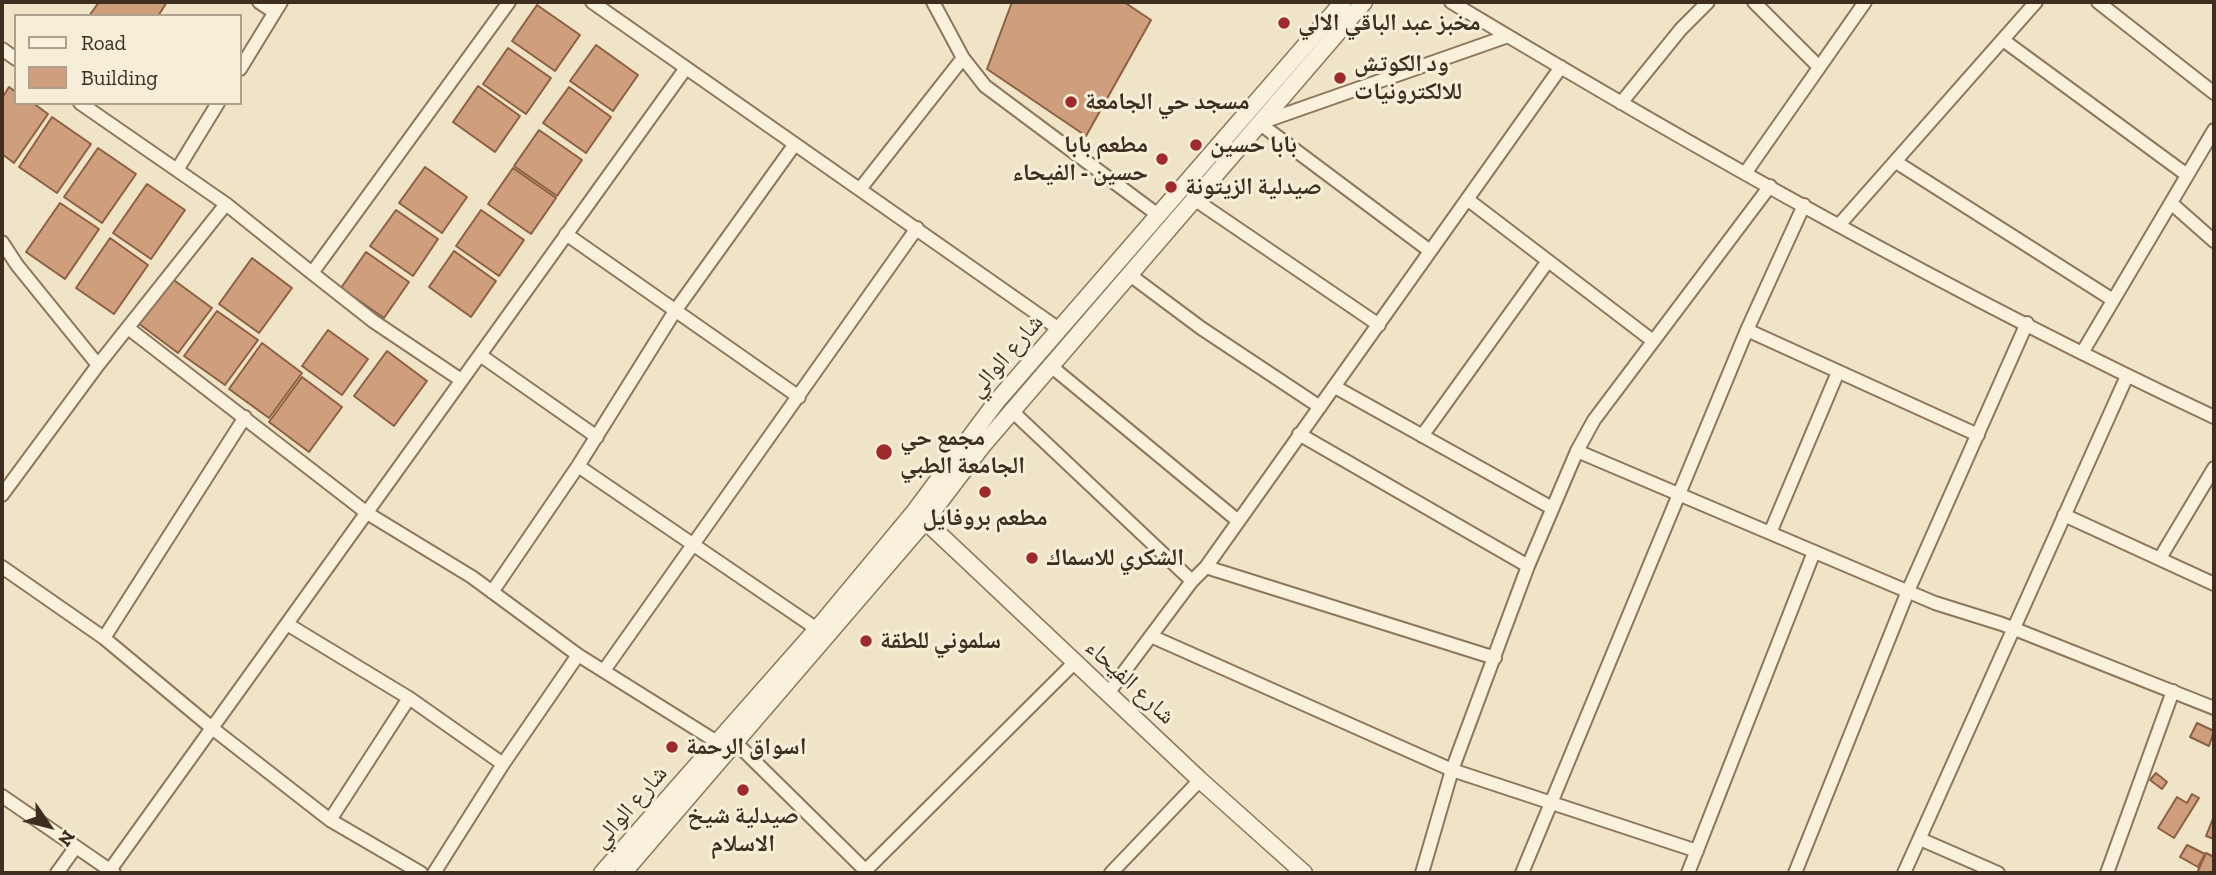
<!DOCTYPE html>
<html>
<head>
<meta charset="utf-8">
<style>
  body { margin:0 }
  #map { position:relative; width:2216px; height:875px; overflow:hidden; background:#f0e4c8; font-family:"Zilla Slab",serif }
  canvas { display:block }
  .frame { position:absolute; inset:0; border:4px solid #3d2e20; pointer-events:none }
  .legend { position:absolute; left:14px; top:14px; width:228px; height:91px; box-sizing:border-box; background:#f7eed8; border:2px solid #ada18e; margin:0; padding:9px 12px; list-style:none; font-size:21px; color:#3d2e20 }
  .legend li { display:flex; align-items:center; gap:14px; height:35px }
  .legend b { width:35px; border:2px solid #ada18e }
  .north { position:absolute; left:14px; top:791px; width:70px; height:70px; -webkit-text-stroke:5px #f7eed8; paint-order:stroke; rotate:125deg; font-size:19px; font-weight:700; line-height:28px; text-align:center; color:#3d2e20 }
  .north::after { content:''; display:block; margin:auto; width:24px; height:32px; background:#3d2e20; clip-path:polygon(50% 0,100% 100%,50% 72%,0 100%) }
</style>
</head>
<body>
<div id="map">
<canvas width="2216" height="875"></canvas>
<div class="frame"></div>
<ul class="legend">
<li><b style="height:9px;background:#faf1dc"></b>Road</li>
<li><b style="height:19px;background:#cf9f7d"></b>Building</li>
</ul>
<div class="north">N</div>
</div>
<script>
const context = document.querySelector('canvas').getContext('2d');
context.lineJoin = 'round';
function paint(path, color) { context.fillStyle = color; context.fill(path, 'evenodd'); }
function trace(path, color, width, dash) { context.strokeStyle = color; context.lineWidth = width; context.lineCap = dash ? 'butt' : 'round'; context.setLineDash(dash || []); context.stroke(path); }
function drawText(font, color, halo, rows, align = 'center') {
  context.font = font + ' "Zilla Slab","Noto Naskh Arabic",serif'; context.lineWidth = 6; context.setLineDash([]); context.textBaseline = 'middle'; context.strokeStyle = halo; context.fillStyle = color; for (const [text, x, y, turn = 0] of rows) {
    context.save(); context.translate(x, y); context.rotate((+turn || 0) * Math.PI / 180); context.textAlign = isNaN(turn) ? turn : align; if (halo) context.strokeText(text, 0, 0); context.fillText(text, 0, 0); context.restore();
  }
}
const building = new Path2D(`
  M99 2H167L158 16H89Z
  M1012 2H1124L1151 20 1086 136 987 69Z
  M537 5 580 35 555 71 512 41Z
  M596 45 638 75 613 111 570 81Z
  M508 48 551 78 526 114 483 84Z
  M478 86 520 116 495 152 453 122Z
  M9 87 16 92V103H33L48 114 14 163 2 154V98Z
  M569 87 611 117 586 153 543 123Z
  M52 117 91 144 57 193 19 167Z
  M539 130 582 160 557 196 514 166Z
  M98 148 136 174 102 223 64 197Z
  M425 167 467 197 442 233 399 203Z
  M513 168 556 198 531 234 488 204Z
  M147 184 185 210 151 259 113 233Z
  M60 203 99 229 65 279 26 252Z
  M396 210 438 239 413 276 370 246Z
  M481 210 524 240 499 276 456 246Z
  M110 238 148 265 114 314 76 288Z
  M454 251 496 281 471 317 429 287Z
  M366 252 409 282 384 318 341 288Z
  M252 258 292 288 259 333 219 304Z
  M171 278 212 308 178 353 138 323Z
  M217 311 258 340 225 385 184 356Z
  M328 330 368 359 342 395 302 366Z
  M262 343 302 373 269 418 229 389Z
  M387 351 427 381 394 426 354 396Z
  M302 377 342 407 309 452 269 422Z
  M2197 723 2214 731 2209 746 2190 737Z
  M2156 773 2167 782 2162 789 2150 780Z
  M2192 794 2199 798 2174 838 2158 828 2177 797 2187 803Z
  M2214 816V839L2206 836Z
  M2187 845 2205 854 2198 867 2180 857Z
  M2206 853 2214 857V867L2212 873H2197Z`);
paint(building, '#cf9f7d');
trace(building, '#8d5f41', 2);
const minor = new Path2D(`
  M259 2 274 12
  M592 2 1059 329
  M933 2 963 58 985 86 1158 215
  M1451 2C1699 151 1952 294 2214 417
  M1754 2 1819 67
  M2098 2 2214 93
  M2003 40 2187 175
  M2 49 16 59
  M240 69 281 2
  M80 103 226 204 312 273 509 2
  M1621 103 1681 29 1708 2
  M1259 123 1430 251
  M1260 123 1508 36
  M1896 162 2113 300
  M177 170 218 103
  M1746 172 1865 2
  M860 189 963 58
  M1194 199 1379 325
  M1467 199 1653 341
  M2171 203 2214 241
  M1839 225 2036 2
  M566 234 799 397
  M2 242 17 265 98 365
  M312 273 373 321 461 380
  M1130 275 1201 328 1320 407
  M128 328 367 513 472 577 578 655 717 742
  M1747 330 1978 435
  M2082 353 2214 130
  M480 355 597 437
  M1052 367 1237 520
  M1335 387 1552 508
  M1013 412 1192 581
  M1299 434 1528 566
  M1422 436 1548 261
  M1577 451 1935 603 2002 624 2214 708
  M578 466 817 629
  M2 495 98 365 226 204
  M2064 515 2214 584
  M1770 533 1838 372
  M2160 558 2214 468
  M2 567 104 638 212 728 330 820 421 873
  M1206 567 1495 658
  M492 592 578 466 675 311 795 144
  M287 624 409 698 503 764
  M1153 637 1452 770 1697 851
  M104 638 245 417
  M605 669 917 228
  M1109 692 1192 581 1206 567 1561 67
  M737 744 868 873
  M2 796 114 873
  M330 820 409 698
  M1920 839 1998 873
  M110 870 686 68
  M57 873 75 848
  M434 873 503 764 578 655
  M863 873 1075 662
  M1111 873 1200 780
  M1422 873 1452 770 1528 566 1577 451 1594 420 1770 186
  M1522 873 1747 330 1804 205
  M1688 873 1814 552
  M1795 873 1908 591 2027 323
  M1904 873 2127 376
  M2107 873 2173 691`);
const tertiary = new Path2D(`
  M919 515 1200 780 1304 873
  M602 873 817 629 915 511 997 401 1343 2
  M623 873 926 520 983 445 1364 2`);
trace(minor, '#8d765c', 16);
trace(tertiary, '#8d765c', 19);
trace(minor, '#faf1dc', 12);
trace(tertiary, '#faf1dc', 16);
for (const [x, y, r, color] of [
  [1284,23,7,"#9e2a2b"],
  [1340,78,7,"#9e2a2b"],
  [1071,102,7,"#9e2a2b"],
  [1196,145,7,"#9e2a2b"],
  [1162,159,7,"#9e2a2b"],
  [1171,187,7,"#9e2a2b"],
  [884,452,9,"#9e2a2b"],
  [985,492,7,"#9e2a2b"],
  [1032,558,7,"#9e2a2b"],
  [866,641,7,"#9e2a2b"],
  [672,747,7,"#9e2a2b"],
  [743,790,7,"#9e2a2b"]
]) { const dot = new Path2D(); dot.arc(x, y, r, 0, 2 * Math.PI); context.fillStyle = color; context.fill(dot); trace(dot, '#f7eed8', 2.5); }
drawText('bold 24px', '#3d2e20', '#f7eed8', [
  ["مخبز عبد الباقي الالي",1298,23],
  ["ود الكوتش",1354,64],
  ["للالكترونيات",1354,92],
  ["مسجد حي الجامعة",1085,102],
  ["مطعم بابا",1148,145,"right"],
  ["حسين - الفيحاء",1148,173,"right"],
  ["بابا حسين",1210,145],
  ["صيدلية الزيتونة",1185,187],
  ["مجمع حي",900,438],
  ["الجامعة الطبي",900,466],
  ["مطعم بروفايل",985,518,"center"],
  ["الشكري للاسماك",1046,558],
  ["سلموني للطقة",880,641],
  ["اسواق الرحمة",686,747],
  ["صيدلية شيخ",743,816,"center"],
  ["الاسلام",743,844,"center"]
], 'left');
drawText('24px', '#3d2e20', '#f7eed8', [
  ["شارع الوالي",1006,356,-49],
  ["شارع الفيحاء",1130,682,43],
  ["شارع الوالي",630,807,-49]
]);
</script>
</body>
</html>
